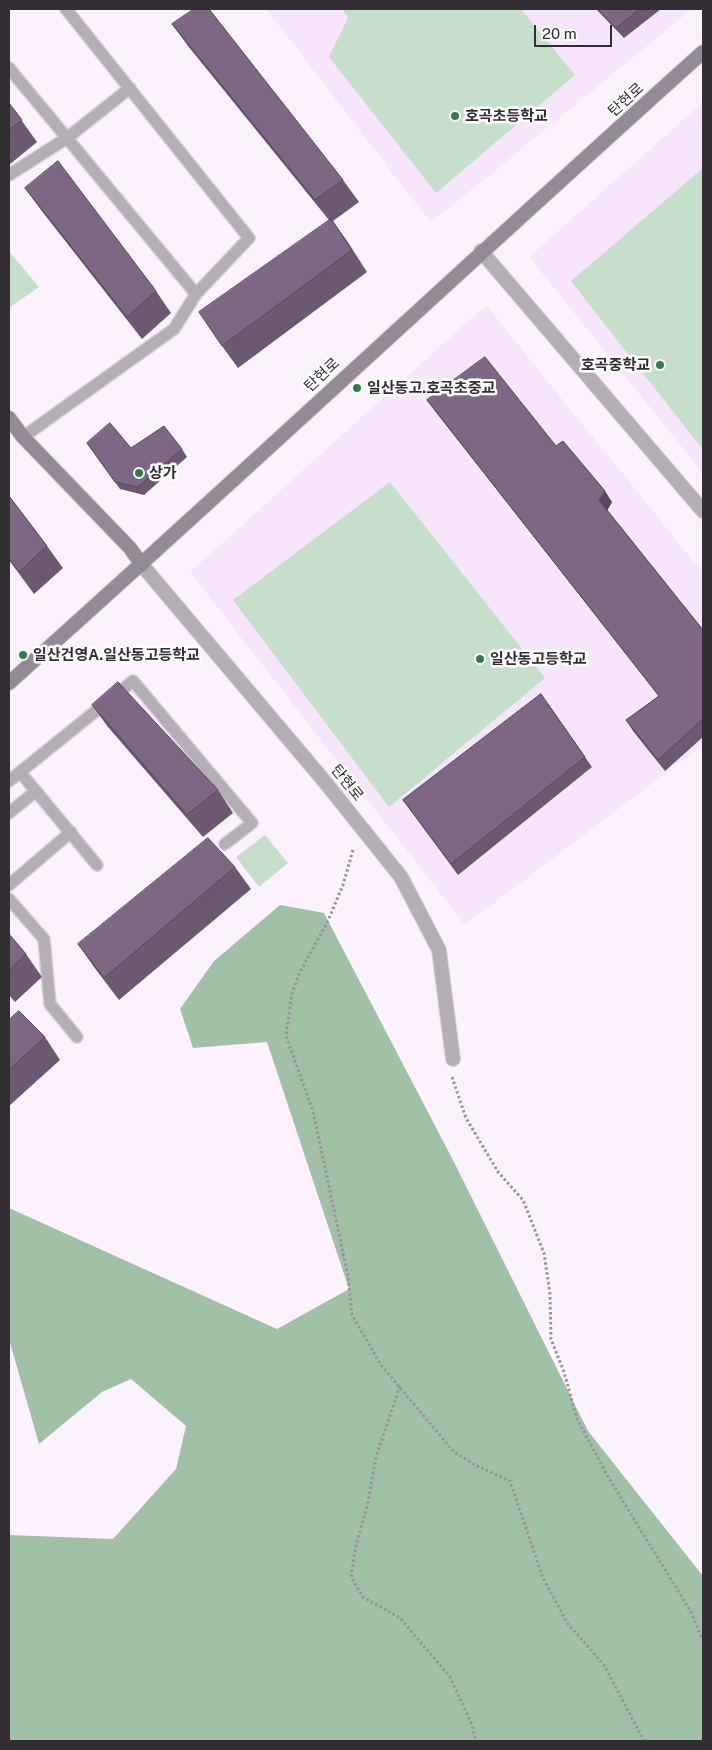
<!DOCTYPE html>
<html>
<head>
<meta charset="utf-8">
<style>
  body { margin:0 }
  #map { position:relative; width:712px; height:1750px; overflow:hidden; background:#fcf2fe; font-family:"Public Sans",sans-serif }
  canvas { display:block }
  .frame { position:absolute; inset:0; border:10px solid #332e34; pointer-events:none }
  .scale { position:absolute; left:534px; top:25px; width:78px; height:22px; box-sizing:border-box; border:2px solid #332e34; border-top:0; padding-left:6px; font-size:15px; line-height:18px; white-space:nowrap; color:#332e34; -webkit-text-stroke:4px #fff; paint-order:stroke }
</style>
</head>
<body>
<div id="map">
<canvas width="712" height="1750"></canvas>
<div class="frame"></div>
<div class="scale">20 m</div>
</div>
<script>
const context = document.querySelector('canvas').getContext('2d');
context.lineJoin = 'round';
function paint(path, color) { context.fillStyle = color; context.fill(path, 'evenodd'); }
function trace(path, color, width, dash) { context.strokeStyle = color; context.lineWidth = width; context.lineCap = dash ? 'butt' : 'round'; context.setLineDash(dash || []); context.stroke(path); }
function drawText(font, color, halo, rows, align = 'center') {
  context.font = font + ' "Public Sans","Noto Sans KR",sans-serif'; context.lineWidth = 5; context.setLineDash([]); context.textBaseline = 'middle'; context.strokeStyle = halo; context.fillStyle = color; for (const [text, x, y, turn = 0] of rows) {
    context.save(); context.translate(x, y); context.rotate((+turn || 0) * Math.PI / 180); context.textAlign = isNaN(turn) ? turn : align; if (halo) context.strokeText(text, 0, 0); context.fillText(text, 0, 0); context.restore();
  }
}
paint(new Path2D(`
  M266 9H692L431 223Z
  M703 102V473L529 257Z
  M486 305 703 573V745L465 925 190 572Z`), '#f7e5fb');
paint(new Path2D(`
  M342 9H521L575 75 436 193 329 57 348 18Z
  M703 168V450L571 281Z
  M9 251 39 287 9 308Z
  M390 482 545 678 389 807 233 600Z
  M265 835 288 863 259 887 236 857Z`), '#c5dfca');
paint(new Path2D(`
  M280 905 324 913 454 1162 588 1431 703 1576V1741H9V1535L113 1539 176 1469 186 1426 131 1379 102 1392 39 1444 9 1339V1208L277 1329 349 1289 267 1042 193 1048 180 1009 214 961Z`), '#a1c1a7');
const service = new Path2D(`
  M9 68 196 294
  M9 175 67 138 130 88
  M23 437 174 329 196 294 249 238 66 9
  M20 772 97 865
  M9 781 133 681 252 823 225 844
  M9 813 36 791
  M9 885 71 832
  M9 899 44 939 50 1004 77 1037`);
const minor = new Path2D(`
  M481 251 703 511
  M142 565 325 782 401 877 439 950 453 1059`);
const secondary = new Path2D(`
  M9 418 23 437 130 548 142 565
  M9 683C242 475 470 261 703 52`);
trace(service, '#d8cfda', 14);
trace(minor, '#d8cfda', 16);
trace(secondary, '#d8cfda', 16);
trace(new Path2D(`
  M353 850 343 885 327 923 300 972 292 993 286 1036 313 1111 348 1276 352 1315 381 1365 454 1452 475 1465 510 1481 543 1578 568 1624 604 1665 644 1741
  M452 1077 466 1118 498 1172 523 1200 544 1253 550 1294 551 1339 564 1372 577 1419 607 1475 691 1612 703 1641
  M400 1386 376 1457 367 1507 356 1545 351 1577 363 1597 400 1618 450 1677 472 1725 476 1741`), '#9a939c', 3, [2.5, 2.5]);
trace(service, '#b3aeb4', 11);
trace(minor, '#b3aeb4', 14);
trace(secondary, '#928b94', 14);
paint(new Path2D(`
  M596 9H661L624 38Z
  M172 24 343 180 359 202 333 221 367 272 238 368 222 346 329 220 188 46Z
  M9 103 37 142 9 165Z
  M25 188 156 291 171 313 142 339 41 210Z
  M427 400 556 446 612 502 607 510 703 630V737L665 771 633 731 626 720 659 696 435 411Z
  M87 443 131 448 182 449 187 457 144 495 120 489Z
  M9 496 47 546 63 568 34 594 9 560Z
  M541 694 592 767 458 875 403 800Z
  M92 705 218 790 233 813 203 837 108 727Z
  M235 867 251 889 119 1000 94 967 78 944Z
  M9 934 26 954 42 977 15 1002 9 995Z
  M9 1020 45 1037 60 1060 9 1106Z`), '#6c5971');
paint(new Path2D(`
  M331 219 347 241 367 272 352 250Z
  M605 491 612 502 607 511 599 500Z`), '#58485c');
const building = new Path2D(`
  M194 9H209L343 180 315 200 172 24Z
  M598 9H640L616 28Z
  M9 103 22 120 9 130Z
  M58 161 156 291 127 317 25 188Z
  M331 219 352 250 222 346 199 312Z
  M485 357 556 446 563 441 605 491 599 500 703 630V719L658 760 626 720 659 696 427 400Z
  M110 423 131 448 164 426 182 449 138 487 115 482 87 443Z
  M9 496 47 546 19 572 9 559Z
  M118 682 218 790 187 815 92 705Z
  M541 694 585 757 451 864 403 800Z
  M208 838 235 867 104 978 78 944Z
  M9 934 26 954 9 970Z
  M19 1011 45 1037 9 1070V1020Z`);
paint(building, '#7d6783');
trace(building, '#58485c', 1);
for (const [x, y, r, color] of [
  [455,116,5,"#337c49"],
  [660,365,5,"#337c49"],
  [357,388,5,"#337c49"],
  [139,473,5,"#337c49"],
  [23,655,5,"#337c49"],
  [480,659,5,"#337c49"]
]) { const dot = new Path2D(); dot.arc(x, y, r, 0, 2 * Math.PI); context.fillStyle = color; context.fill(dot); trace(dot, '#fff', 2); }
drawText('15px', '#332e34', '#fff', [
  ["탄현로",626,100,-42],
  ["탄현로",322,375,-43],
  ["탄현로",347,783,51]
]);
drawText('bold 15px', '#332e34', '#fff', [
  ["호곡초등학교",465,116],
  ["호곡중학교",650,365,"right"],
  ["일산동고.호곡초중교",367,388],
  ["상가",149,473],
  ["일산건영A.일산동고등학교",33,655],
  ["일산동고등학교",490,659]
], 'left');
</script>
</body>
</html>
